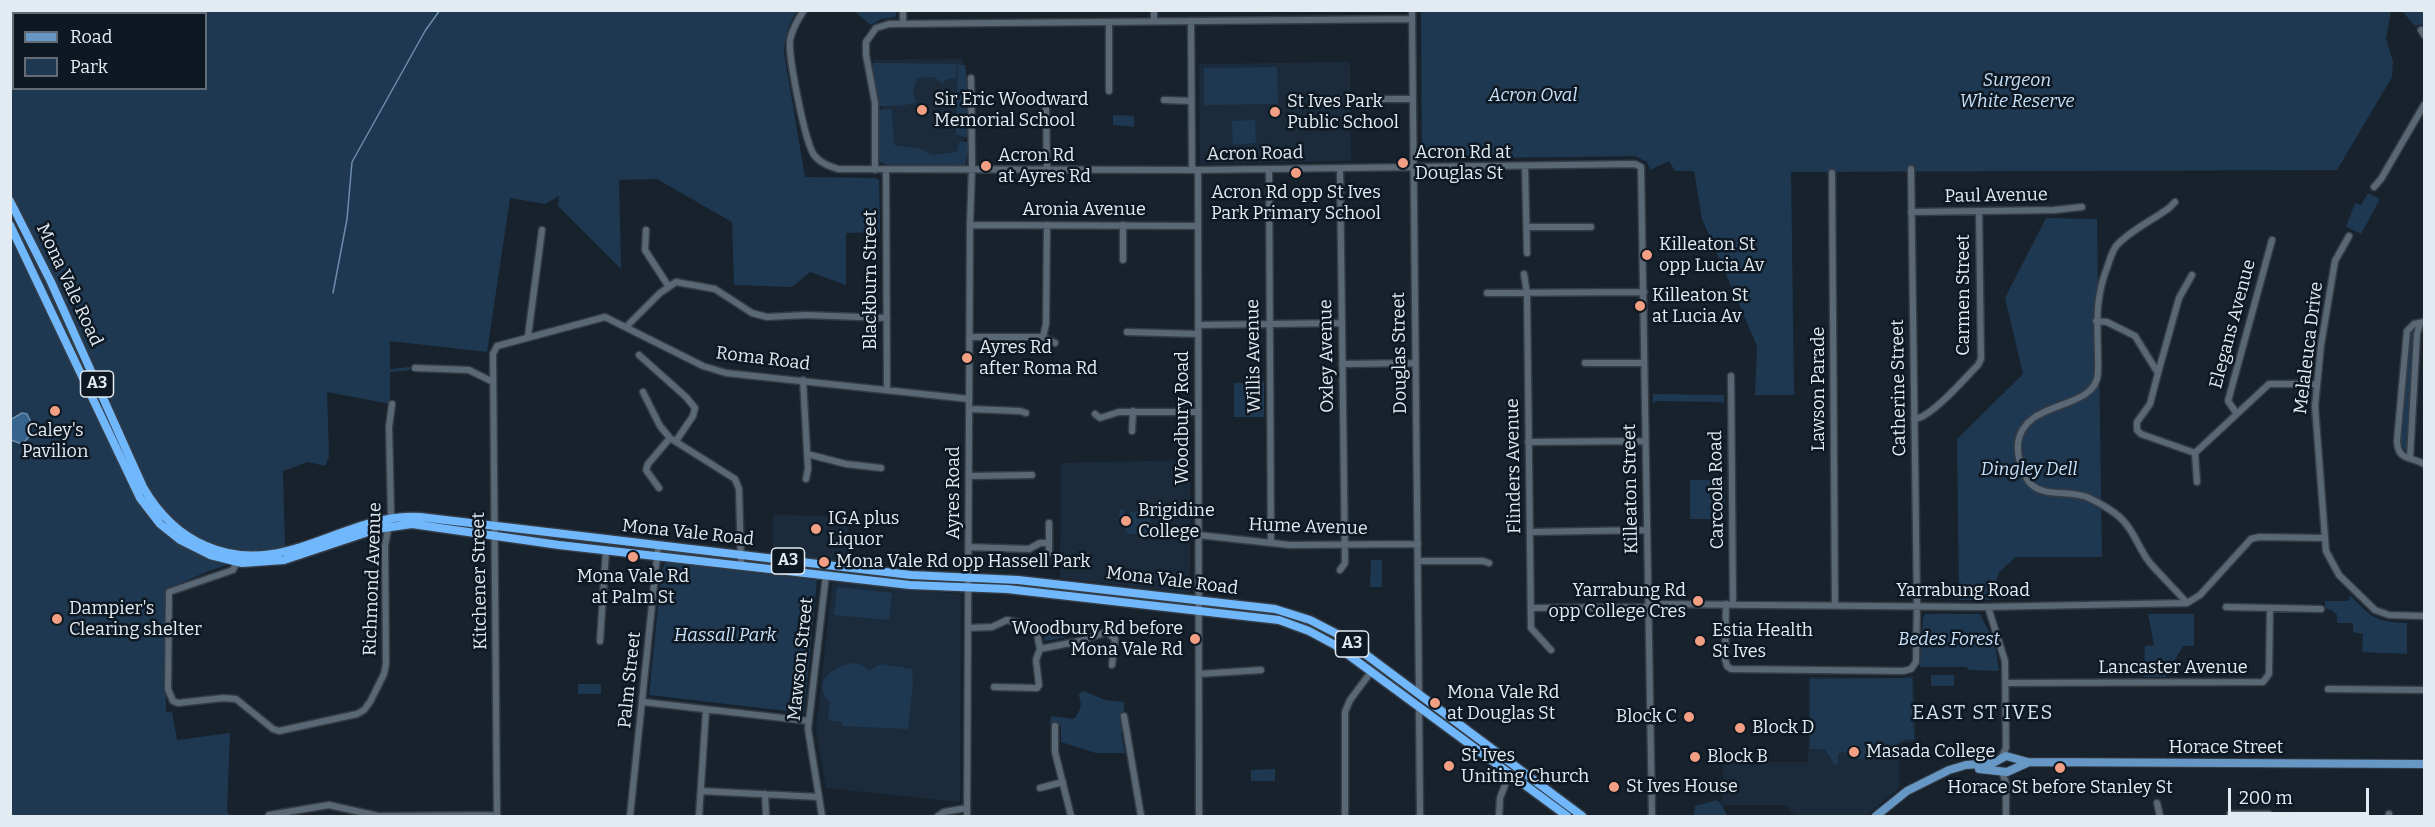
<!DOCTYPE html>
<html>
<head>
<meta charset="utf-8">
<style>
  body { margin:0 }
  #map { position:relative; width:2435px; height:827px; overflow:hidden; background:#17222d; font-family:Bitter,serif }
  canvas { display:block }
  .frame { position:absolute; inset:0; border:12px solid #e3ebf2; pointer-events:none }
  .legend { position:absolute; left:12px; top:12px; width:195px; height:78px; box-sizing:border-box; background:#0e1823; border:2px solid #636c76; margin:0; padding:8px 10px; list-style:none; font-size:18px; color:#e3ebf2 }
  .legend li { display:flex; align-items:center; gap:12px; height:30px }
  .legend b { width:30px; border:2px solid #636c76 }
  .scale { position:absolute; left:2228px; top:788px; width:141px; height:27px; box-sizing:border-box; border:3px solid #e3ebf2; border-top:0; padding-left:8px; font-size:18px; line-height:21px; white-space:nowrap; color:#e3ebf2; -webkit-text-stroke:4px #0e1823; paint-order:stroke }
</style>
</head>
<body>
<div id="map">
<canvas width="2435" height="827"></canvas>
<div class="frame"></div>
<ul class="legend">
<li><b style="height:8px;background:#6797c5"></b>Road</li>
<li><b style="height:16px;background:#1f3851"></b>Park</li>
</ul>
<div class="scale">200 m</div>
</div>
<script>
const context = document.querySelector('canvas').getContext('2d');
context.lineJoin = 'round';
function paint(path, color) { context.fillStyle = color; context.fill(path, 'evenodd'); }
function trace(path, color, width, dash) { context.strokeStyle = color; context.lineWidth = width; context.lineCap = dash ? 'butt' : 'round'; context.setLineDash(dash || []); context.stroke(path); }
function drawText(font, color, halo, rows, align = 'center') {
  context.font = font + ' Bitter,serif'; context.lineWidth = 5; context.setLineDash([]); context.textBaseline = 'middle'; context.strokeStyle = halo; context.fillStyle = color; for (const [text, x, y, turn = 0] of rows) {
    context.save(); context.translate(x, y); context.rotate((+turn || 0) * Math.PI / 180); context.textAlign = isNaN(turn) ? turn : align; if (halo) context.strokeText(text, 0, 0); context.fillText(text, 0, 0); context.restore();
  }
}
paint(new Path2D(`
  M963 59 964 158 882 159V104L874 60Z
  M1350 62 1351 161 1200 164 1199 64Z
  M1190 460V591L1186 593 1060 578 1061 463Z
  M773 515 848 516 849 562 773 558Z
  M835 582 959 594 961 597 960 802 826 788 816 729 832 585Z
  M1913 675 1916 742 1899 743V788L1866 816H1795L1786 805H1722L1723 762H1808L1809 677 1903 678Z`), '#1b2b3b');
paint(new Path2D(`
  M10 11H797C788 25 785 36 784 53L805 177 876 178 879 180 880 232 846 233V285L810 272 792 287 734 285 732 222 657 179 619 180 621 269 558 206 559 196 545 204 510 198 487 352 390 341V369L410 367V370L390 372V404L327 392 329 457 325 466 308 462 283 471 285 546 209 571 165 590 166 712H172L177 740 230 733 227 812 231 816H11ZM14 14H206V88H14Z
  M854 11H897L895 17 881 19 871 25Z
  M1421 11H2391L2386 39 2393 61 2392 77 2337 170 1791 172 1794 395H1755L1757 346 1702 219 1694 171H1675L1669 161 1650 170 1647 162 1635 156 1422 159Z
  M2402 11H2424V24L2415 26Z
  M872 63 957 64 956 78 945 80 944 84 934 77 917 78 913 91 916 103 898 106H878Z
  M958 65H965L969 101 970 139 956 134Z
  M1277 67 1278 104 1204 105V68Z
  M892 109 894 145 921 149 932 155 957 152 959 142H969L965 168H920L919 165 893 167 880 162 877 142V110Z
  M1113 115 1134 116V127L1113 125Z
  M1255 120 1256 143 1233 145 1232 121Z
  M2368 193 2380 199 2361 234 2346 227 2355 203 2361 205Z
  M2046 218 2097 219 2102 557H2016L1999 572 1991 600H1959L1957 439 2023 374 2005 298Z
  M2414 328 2416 330 2407 455 2400 442 2410 331Z
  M1264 382V417H1234V383Z
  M1653 394 1724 395V404L1721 402 1656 401 1653 403Z
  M1690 480H1725V519H1690Z
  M1120 509 1124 510 1123 517 1129 518 1130 512 1151 509 1149 534H1128L1119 517Z
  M1371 560H1382V587H1370Z
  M666 562 817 580 804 713 649 695 662 569Z
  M837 587 892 593 889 620 834 615Z
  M2350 595C2371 617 2375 622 2407 623V654L2362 652 2363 634 2353 632V623H2337V615L2333 611 2325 608V601H2346L2349 600Z
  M1925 614H1980L1995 644 1999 671 1968 670 1967 667H1920L1923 618Z
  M2148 614H2194V646H2183L2165 677H2144L2145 646 2154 645Z
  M1063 626 1066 637 1045 641 1043 631Z
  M855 663 862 665 869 671 881 664 912 669 913 682 908 729 842 726V722L828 720 830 702C809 682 836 664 855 663Z
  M1931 675H1954V686H1931Z
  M1912 678 1914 739 1904 740 1893 748H1880L1879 757 1875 759H1855L1851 754 1842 752 1838 754V763L1835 765 1825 749H1810V679Z
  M578 684H601V694H578Z
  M1084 691 1105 700 1124 702V732L1121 733 1125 753H1096L1061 742V726L1050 724 1051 716 1074 719C1081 710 1083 704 1078 694Z
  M1275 769V781H1251V770Z
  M1717 800 1722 805 1727 816H1694L1695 806Z`), '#1f3851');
const water = new Path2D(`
  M22 413 27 414 30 420 29 437 22 444 11 440 10 420Z`);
paint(water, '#37648f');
trace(water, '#6b8cad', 1.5);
trace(new Path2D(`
  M333 293 347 219 352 162 425 31 440 10`), '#6b8cad', 1.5);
const minor = new Path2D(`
  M27 10 29 14
  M804 10C798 19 792 30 790 40 788 56 805 142 814 155 820 163 829 166 838 169L1195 170 1635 164 1641 167 1652 816
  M1154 10V21
  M1412 10 1419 695
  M1191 21 1192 167 1198 173 1199 816
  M1109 22V91
  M903 23V10
  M2421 30 2424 35
  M10 43 14 44
  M1369 99H1413
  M1164 100 1191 101
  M1046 106 1047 170
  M1525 166 1527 253
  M1340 168 1345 563 1340 570
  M1269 169 1271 543
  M875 170V103L866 55V42L876 28 889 24 1412 19
  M886 170 887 389
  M1832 173 1835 605
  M2374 187 2381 179 2424 105
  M2175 202 2169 208C2153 220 2131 230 2117 245 2112 251 2110 259 2108 265 2092 305 2099 333 2098 373 2096 412 2024 398 2018 443 2017 456 2021 471 2029 482 2043 499 2071 489 2089 498 2100 503 2119 514 2126 524 2136 536 2140 551 2150 563 2162 577 2175 589 2187 603
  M1911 212 2054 210 2082 207
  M970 225 1198 226
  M1047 225 1046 324 1043 337 1055 343
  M1123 225V260
  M1527 227H1591
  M646 230 645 250 669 287
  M2349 236 2335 261 2321 345 2315 406 2326 551 2339 575 2375 610 2389 615 2424 616
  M1524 274 1527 294 1531 628 1551 650
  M1487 293 1644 292
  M2096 321 2107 322 2135 336 2158 373 2150 404 2137 422V430L2141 434 2195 453 2269 384H2316
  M2424 322 2414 324 2407 331 2397 441C2398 461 2410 456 2424 464
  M1198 325 1341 323
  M627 326 660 293 676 282 715 289 752 313 767 317 806 315 887 318
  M1127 332 1198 334
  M528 336 542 230
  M970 337H1043
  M639 355 686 397 695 408 693 416 676 441
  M1585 363H1644
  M1342 364 1415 363
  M415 368 469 370 493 382
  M2158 373 2179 298 2192 275
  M1731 376 1733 604
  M803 380 808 469 806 479
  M643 392 660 426 670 438 735 479 739 489 741 565
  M969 409 1020 411 1026 413
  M1095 414 1100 418 1119 412H1197
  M2237 414 2228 401 2272 240
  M1914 419C1930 419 1965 378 1978 365L1981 359 1979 212
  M1132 431 1133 411
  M1528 442 1645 441
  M2195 453 2197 482
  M807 454 846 464 881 468
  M2410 458 2417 334 2420 323
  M969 476 1032 475
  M659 488 646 470 648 464 670 438
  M1049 523V553
  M1530 532 1647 530
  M1198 535 1290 545 1418 544
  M968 547 1029 549 1040 543H1047
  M238 559 233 570 169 592 168 689 173 701 178 703 223 698 236 699 273 729 279 731 357 714 364 710 370 702 384 674 386 664 385 546 391 514 389 427 392 404
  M1419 561H1483L1489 563
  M1726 604 1725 659 1727 666 1731 669 1903 671 1911 669 1916 662 1917 603 1911 169
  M1988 607 2005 661 2006 748 2001 758
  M2226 607 2321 609
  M1531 608 1645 607 1652 604 1981 607 2187 603 2200 595 2251 539 2259 537 2323 538
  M968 628 992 627 1007 620 1029 625 1037 634 1040 649 1036 660 1039 685 1037 688 994 687
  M600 641 606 550
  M1040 649 1080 641 1107 632 1115 639 1112 665
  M1199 674 1261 670
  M2005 683 2263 682 2269 674 2270 608
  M2328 689 2424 690
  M643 702 809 721
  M1419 707 1420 816
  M1124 716 1141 816
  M1055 726V752L1071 816
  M2002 771 2006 784V816
  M1040 788 1063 782
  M701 791 819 797
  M765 794 766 816
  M2157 803 2160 816
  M2230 814H2269V816
  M2389 814V816
  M269 815 329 805 378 816 497 815
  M497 816 493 354 497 346 605 317 703 366 726 373 969 399
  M630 816 658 547
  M699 816 706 710
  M822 816 808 729 826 575
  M938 816 944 812 967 808
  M967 816 970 225 972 166 971 78
  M1345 816V712L1350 700 1371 672
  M1499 816 1500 798 1510 772`);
const major = new Path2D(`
  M1979 769 2007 772 2027 763
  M1876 816 1907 791 1949 770 1966 765 1993 763 2006 756 2028 762 2424 764`);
const highway = new Path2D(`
  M10 201 51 282 143 487C158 513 178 534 206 546 284 580 344 513 420 517L911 575 1018 580 1275 609 1310 620 1341 636 1582 816
  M10 225 140 498 160 524 180 540 210 555 242 563 284 560 377 529 412 524 559 545 910 585 1007 589 1279 620 1309 631 1335 645 1567 816`);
trace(minor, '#343c46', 9);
trace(major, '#343c46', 10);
trace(highway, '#343c46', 11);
trace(minor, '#5a6774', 6);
trace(major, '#6797c5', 8);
trace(highway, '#70b7fb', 8);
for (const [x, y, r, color] of [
  [922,110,6,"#f39f83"],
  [1275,112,6,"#f39f83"],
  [1403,163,6,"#f39f83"],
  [986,166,6,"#f39f83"],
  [1296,173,6,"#f39f83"],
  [1647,255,6,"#f39f83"],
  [1640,306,6,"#f39f83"],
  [967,358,6,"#f39f83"],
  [55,411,6,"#f39f83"],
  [1126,521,6,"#f39f83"],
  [816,529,6,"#f39f83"],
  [633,557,6,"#f39f83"],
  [824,562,6,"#f39f83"],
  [1698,601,6,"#f39f83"],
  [57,619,6,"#f39f83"],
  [1195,639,6,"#f39f83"],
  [1700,641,6,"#f39f83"],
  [1435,703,6,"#f39f83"],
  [1689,717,6,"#f39f83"],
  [1740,728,6,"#f39f83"],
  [1854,752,6,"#f39f83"],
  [1695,757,6,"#f39f83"],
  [1449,766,6,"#f39f83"],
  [2060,768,6,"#f39f83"],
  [1614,787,6,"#f39f83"]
]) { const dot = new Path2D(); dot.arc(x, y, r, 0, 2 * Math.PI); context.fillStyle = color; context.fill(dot); trace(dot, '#0e1823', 2); }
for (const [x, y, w] of [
  [97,384,33],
  [788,561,33],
  [1352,644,33]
]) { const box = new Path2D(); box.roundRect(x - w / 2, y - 13, w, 26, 4.5); context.fillStyle = '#0e1823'; context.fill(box); trace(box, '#e3ebf2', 1.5); }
drawText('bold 16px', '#e3ebf2', null, [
  ["A3",97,384],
  ["A3",788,561],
  ["A3",1352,644]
]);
drawText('italic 18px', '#c7e1fb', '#0e1823', [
  ["Surgeon",2017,81],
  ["White Reserve",2017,102],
  ["Acron Oval",1533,96],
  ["Dingley Dell",2029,470],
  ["Hassall Park",725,636],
  ["Bedes Forest",1949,640]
]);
drawText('18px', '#e3ebf2', '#0e1823', [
  ["Sir Eric Woodward",934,100],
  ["Memorial School",934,121],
  ["St Ives Park",1287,102],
  ["Public School",1287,123],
  ["Acron Rd at",1415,153],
  ["Douglas St",1415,174],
  ["Acron Rd",998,156],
  ["at Ayres Rd",998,177],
  ["Acron Rd opp St Ives",1296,193,"center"],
  ["Park Primary School",1296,214,"center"],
  ["Killeaton St",1659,245],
  ["opp Lucia Av",1659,266],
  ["Killeaton St",1652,296],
  ["at Lucia Av",1652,317],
  ["Ayres Rd",979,348],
  ["after Roma Rd",979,369],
  ["Caley's",55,431,"center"],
  ["Pavilion",55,452,"center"],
  ["Brigidine",1138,511],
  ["College",1138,532],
  ["IGA plus",828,519],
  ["Liquor",828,540],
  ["Mona Vale Rd opp Hassell Park",836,562],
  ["Mona Vale Rd",633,577,"center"],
  ["at Palm St",633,598,"center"],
  ["Yarrabung Rd",1686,591,"right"],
  ["opp College Cres",1686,612,"right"],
  ["Dampier's",69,609],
  ["Clearing shelter",69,630],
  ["Woodbury Rd before",1183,629,"right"],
  ["Mona Vale Rd",1183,650,"right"],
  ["Estia Health",1712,631],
  ["St Ives",1712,652],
  ["Mona Vale Rd",1447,693],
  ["at Douglas St",1447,714],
  ["Block C",1677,717,"right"],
  ["Block D",1752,728],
  ["Masada College",1866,752],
  ["St Ives",1461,756],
  ["Uniting Church",1461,777],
  ["Block B",1707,757],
  ["St Ives House",1626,787],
  ["Horace St before Stanley St",2060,788,"center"]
], 'left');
drawText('18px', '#e3ebf2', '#0e1823', [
  ["Acron Road",1255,154,-1],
  ["Paul Avenue",1996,196,-1],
  ["Aronia Avenue",1084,210],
  ["Blackburn Street",871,280,-90],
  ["Mona Vale Road",69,285,65],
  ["Carmen Street",1964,295,-90],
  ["Elegans Avenue",2233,324,-75],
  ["Melaleuca Drive",2309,348,-83],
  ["Douglas Street",1400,353,-91],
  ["Willis Avenue",1254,356,-91],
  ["Oxley Avenue",1327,356,-91],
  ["Roma Road",763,359,7],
  ["Catherine Street",1899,388,-91],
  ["Lawson Parade",1819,389,-90],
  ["Woodbury Road",1183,418,-90],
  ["Flinders Avenue",1514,466,-91],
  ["Killeaton Street",1631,489,-91],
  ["Carcoola Road",1717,490,-91],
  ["Ayres Road",954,493,-90],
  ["Hume Avenue",1308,527,2],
  ["Mona Vale Road",688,533,6],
  ["Richmond Avenue",373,579,-88],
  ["Kitchener Street",480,581,-91],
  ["Mona Vale Road",1172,581,7],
  ["Yarrabung Road",1963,591],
  ["Mawson Street",801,659,-84],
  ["Lancaster Avenue",2173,668],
  ["Palm Street",630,680,-84],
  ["Horace Street",2226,748]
]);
context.letterSpacing = '1.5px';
drawText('20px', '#d2e1f0', '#0e1823', [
  ["EAST ST IVES",1983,713]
]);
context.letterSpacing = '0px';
</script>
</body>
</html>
